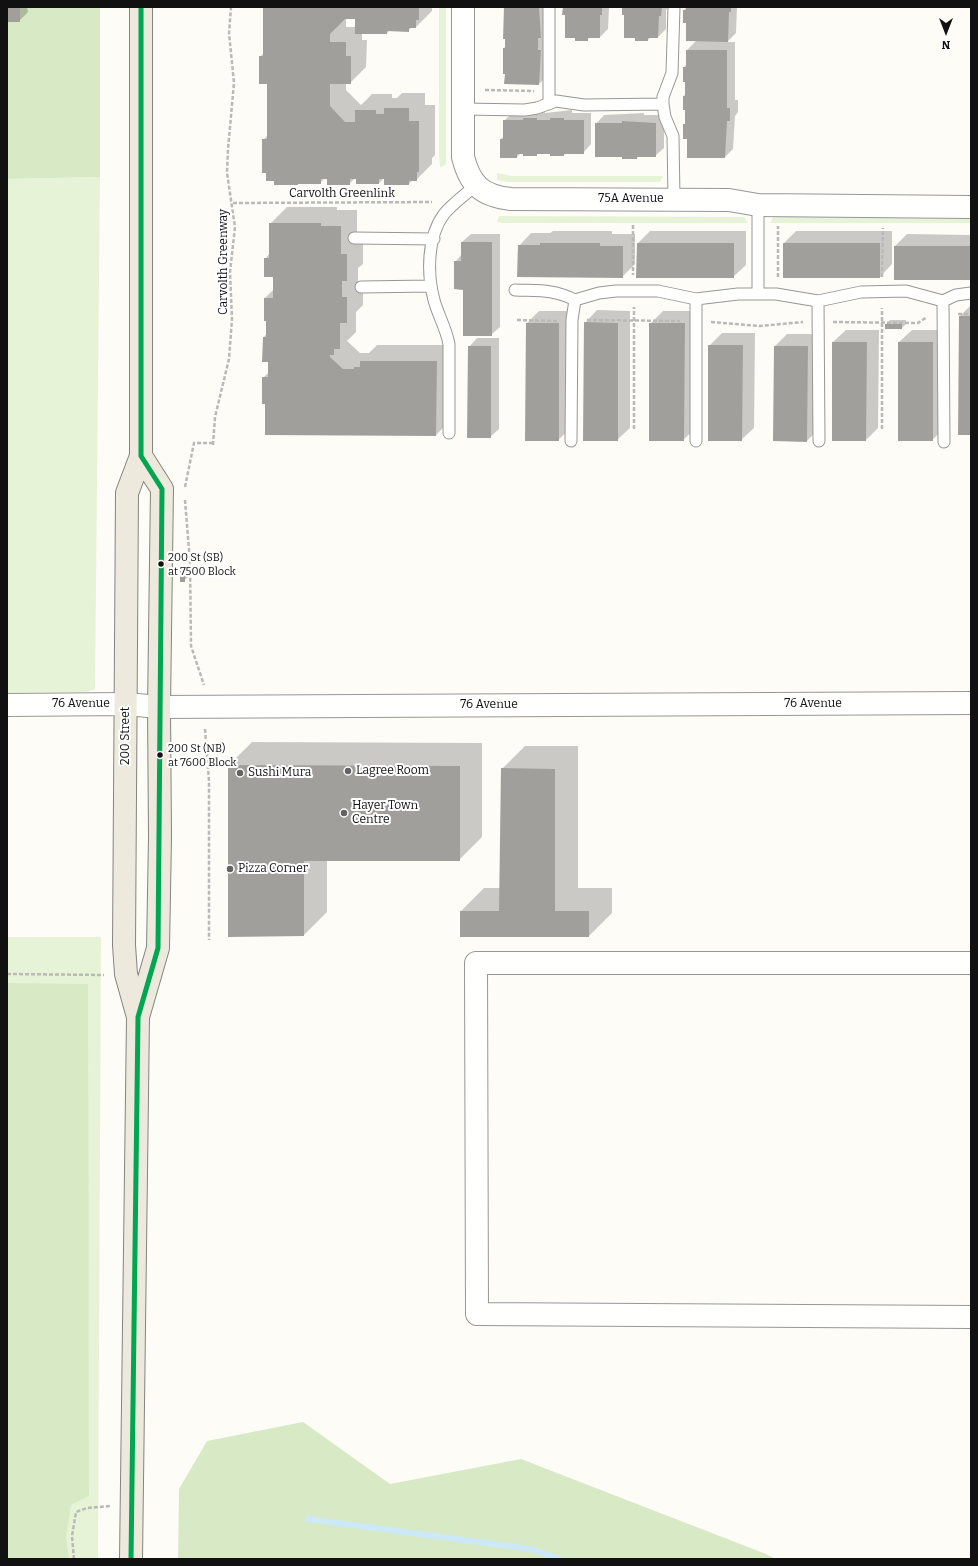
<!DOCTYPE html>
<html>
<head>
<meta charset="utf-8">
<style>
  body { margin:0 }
  #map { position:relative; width:978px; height:1566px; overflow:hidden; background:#fdfcf7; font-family:Bitter,serif }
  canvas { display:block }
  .frame { position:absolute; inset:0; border:8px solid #111; pointer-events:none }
  .north { position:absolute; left:926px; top:12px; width:40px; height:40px; -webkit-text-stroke:3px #fff; paint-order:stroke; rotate:180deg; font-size:11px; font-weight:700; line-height:16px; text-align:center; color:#111 }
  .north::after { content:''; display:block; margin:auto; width:14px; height:18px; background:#111; clip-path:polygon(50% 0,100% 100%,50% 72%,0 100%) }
</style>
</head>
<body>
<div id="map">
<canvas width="978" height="1566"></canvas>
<div class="frame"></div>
<div class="north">N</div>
</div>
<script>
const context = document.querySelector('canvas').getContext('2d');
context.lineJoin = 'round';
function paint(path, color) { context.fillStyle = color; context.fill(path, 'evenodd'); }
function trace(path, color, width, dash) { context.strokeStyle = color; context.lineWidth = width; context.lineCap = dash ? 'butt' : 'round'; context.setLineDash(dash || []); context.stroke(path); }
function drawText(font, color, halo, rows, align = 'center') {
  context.font = font + ' Bitter,serif'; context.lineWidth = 4; context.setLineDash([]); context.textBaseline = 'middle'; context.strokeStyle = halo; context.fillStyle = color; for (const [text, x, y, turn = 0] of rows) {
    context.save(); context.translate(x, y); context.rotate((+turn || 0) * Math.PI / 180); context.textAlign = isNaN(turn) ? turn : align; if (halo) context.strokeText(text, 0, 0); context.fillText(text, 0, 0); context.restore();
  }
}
paint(new Path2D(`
  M439 7H446V165L440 167 439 154Z
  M497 173 512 176H663L660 182H507L497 180Z
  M100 177 95 689 87 692 7 693V179Z
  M499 216 744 217 748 223H502L497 222Z
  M773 217H971V223H770Z
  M7 937H101L98 1559H7Z`), '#e7f3d7');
paint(new Path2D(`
  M7 7H100V177L7 179Z
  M7 983 88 984 89 1496 71 1505 66 1536 69 1559H7Z
  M303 1422 390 1484 521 1459 766 1554 775 1559H178L179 1489 207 1441Z`), '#d8eac5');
paint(new Path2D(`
  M7 7H27L28 12 19 21H7Z
  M263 7H432V11L416 27H412L408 31 390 30 387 33H362V40H367L366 67 350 83H346V90L361 105 372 94H392V98H397L402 93H425V105H435V155L432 158V164L416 180H412L409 184 385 177 379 183 355 178 349 184 325 178 320 183 263 140 268 135V83L260 57 264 53ZM346 18H356V27H346Z
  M505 7H548L547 76 539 84 504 48 506 46Z
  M564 7H609L608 29 600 37H590L587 40 566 14Z
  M623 7H669L666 10V29L658 37H651L648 40 625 14Z
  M687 7H737L736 33 727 42H735V100H738V112L735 116 733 149 725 157 687 109 684 96 686 93 684 67 687 64V50L696 41 687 22 684 10Z
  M545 110V113L572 110V113H591V144L583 153H566L564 155 551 152 521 153 517 157 501 139 504 136V121L512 113Z
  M644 113V115H664V148L655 156H639L637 158 596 124 604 115Z
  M287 207H337V210H357V238H363V264L358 268V281H363V305L356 312V332L347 341 360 353H369L377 345H453L452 419 436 435 266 434V403L263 378 269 372V361H263L264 337 267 333 265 298 274 289V276L265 259 270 253V224Z
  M553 231H612V234H635V264L622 277 519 246 531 233H550Z
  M650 231H746V265L733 277 638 243Z
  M796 231H892V264L880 277H784V243Z
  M471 234H500V327L491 335 464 289 455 262 462 254V242Z
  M907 234 971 235V279L895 246Z
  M971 305V434L960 316Z
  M597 310 630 311V428L617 440 585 323Z
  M539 311H571V428L558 440 527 323Z
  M663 311H697L696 428 683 440 650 324Z
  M890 320H906V324L902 328H886V324Z
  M846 330H879L878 428 866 440 833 342Z
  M912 330H945V428L932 440 899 342Z
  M722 333H755L754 428 741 440 709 346Z
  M787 334H820L819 428 807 441 775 346Z
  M477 338H499V429L490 437 469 347Z
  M185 567H188V577L184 581 181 571Z
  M252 742 482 743V837L459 860H327V912L304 935 229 765Z
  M525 746H578V888H612V913L589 936H461V911L484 888H501L502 769Z`), '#0003');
trace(new Path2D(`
  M308 1519 531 1549 559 1559`), '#cde8f7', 6);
paint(new Path2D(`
  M7 7H20V22H7Z
  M263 7H419V20H416V28H409V32L387 31V34H355V19H345L330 34V42H346V56H351V84H330V106L345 122H355V110H376V114H384V108H409V121H419V172H417V181H409V185H384V179H379V184H356V179H350V185H327V179H321V184H298V185H274V181H266V173H262V139H267V84H259V56H263Z
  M504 7H539L541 38H538V50H541L539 85 504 84 505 74H503V48H505V39H503Z
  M563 7H602V15H600V38H588V41H575V38H565V15H562Z
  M622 7H662L661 16H659L658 38H648V41H635V38H624V15H622Z
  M686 7H731V12H729L728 42 686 41V23H683V10H686Z
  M686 50H727V108H730V121H727L725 158H687V139H683V124H685V110H683V96H685V82H683V67H686Z
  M523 118H537V120H550V118H564V120H584V154H564V156H550V154H537V156H523V154H517V158H500V139H503V120H523Z
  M622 121 656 123V157H637V159H622V157H595V123H622Z
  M269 223H321V226H341V254H347V281H342V297H347V323H340V349H334V355H330V357L343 369H354V367H360V361H437L436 436 265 435V404H262V377H268V362H262L263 337H266V321H264V298H273V277H264V258H269Z
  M461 242H492V336H463V290L454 289V261H461Z
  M540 243H600V246H623V278L517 277 518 245H540Z
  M637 243H734V278H636Z
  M783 243H880V278H783Z
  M894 246H971V280H894Z
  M959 316H971V435H958Z
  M584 322 618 323V441H583Z
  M526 323H559V441H525Z
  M649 323H685L684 441H649Z
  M885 324H902V329H885Z
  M832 342H867L866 441H832Z
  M898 342H933V441H898Z
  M708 345H743L742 441H708Z
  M468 346H491V438H467Z
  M774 346H808L807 442 773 441Z
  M180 570H185V582H180Z
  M228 765 460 766V861H304V936L228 937Z
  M501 768 555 769V911H589V937H460V911H499Z`), '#a19f9c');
const service = new Path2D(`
  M549 7V104
  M674 7 672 73 663 97V104L665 117 673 136 674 199
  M462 109 525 110 537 108 556 101 584 105 663 104
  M354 238 434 239
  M361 287 430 286
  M515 290C538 291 553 289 575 300L599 293 616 291H658L696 299 738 294H776L818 301 861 292 906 291 943 301 956 295 971 293
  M758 293V205
  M696 299V441
  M818 301 819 441
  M943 301 944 442
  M449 433V344C446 328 438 315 434 300 427 274 427 237 444 214 453 203 466 194 476 185
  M571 441 572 320 575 300`);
const minor = new Path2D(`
  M463 7V157C470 185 482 196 511 199L729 200 758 205 971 207
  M7 705 126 704 159 707 971 703
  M971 963H476L477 1314 971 1317`);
const primary = new Path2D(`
  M138 1017 126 974 124 945 127 493 141 456V7
  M131 1559 138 1017 158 948 160 837 159 707 162 489 141 456`);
trace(service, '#979795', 13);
trace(minor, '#979795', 24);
trace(primary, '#858482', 24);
trace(new Path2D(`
  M485 90 534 91
  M233 203 432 202
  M633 225V275
  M778 277V226
  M882 277 883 228
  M958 314H971
  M517 320 557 321
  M587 320 680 321
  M711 322 760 326 803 322
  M833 322 918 323 927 317
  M634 429V307
  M882 429V308
  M213 445 215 417 229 359 232 319 230 272 235 227 227 173 228 149 234 83 229 33 231 7
  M185 487 194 443H213
  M185 500 190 562 191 646 204 685
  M205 729 209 781V940
  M7 974 104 975
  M74 1559 72 1536 76 1512 87 1508 111 1506`), '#b9b9b8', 2.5, [4, 2]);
trace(service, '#fffffe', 11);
trace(minor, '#fffffe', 22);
trace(primary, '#ede9dc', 22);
trace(new Path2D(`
  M131 1559 138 1017 158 948 162 489 141 456V7`), '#00a651', 5);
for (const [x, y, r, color] of [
  [161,564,3.5,"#111"],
  [160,755,3.5,"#111"],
  [348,771,4,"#646362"],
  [240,773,4,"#646362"],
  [344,813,4,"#646362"],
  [230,869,4,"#646362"]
]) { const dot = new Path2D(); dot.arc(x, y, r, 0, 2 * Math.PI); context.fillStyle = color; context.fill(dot); trace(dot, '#fff', 1.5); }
drawText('11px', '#111', '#fff', [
  ["200 St (SB)",168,558],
  ["at 7500 Block",168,572],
  ["200 St (NB)",168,749],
  ["at 7600 Block",168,763]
], 'left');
drawText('12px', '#111', '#fff', [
  ["Carvolth Greenlink",342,194],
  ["75A Avenue",631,199],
  ["Carvolth Greenway",224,262,-90],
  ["76 Avenue",81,704],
  ["76 Avenue",813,704],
  ["76 Avenue",489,705],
  ["200 Street",126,736,-90]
]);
drawText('12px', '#111', '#fff', [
  ["Lagree Room",356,771],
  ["Sushi Mura",248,773],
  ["Hayer Town",352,806],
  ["Centre",352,820],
  ["Pizza Corner",238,869]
], 'left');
</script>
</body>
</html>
